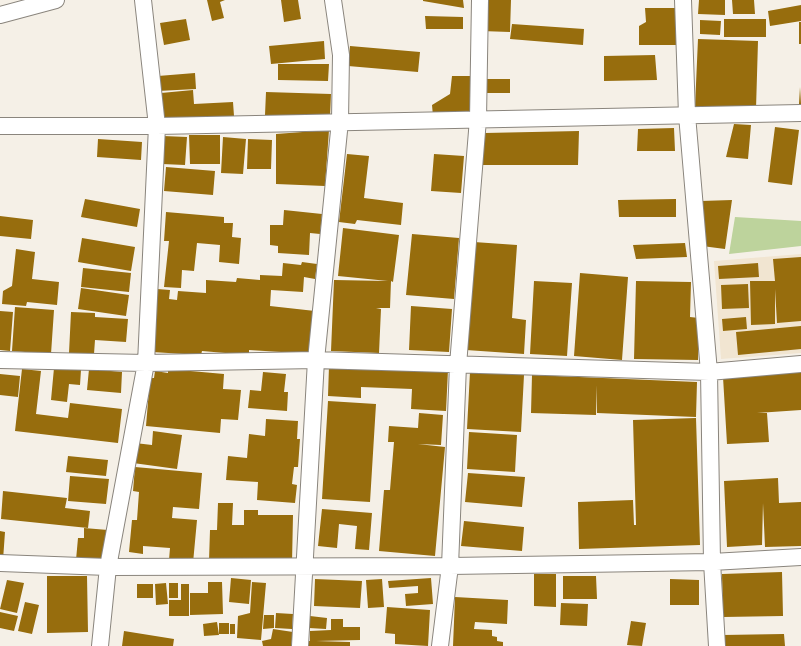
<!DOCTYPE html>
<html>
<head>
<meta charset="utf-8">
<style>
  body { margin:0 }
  canvas { display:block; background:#f5f0e7 }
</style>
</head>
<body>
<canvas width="801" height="646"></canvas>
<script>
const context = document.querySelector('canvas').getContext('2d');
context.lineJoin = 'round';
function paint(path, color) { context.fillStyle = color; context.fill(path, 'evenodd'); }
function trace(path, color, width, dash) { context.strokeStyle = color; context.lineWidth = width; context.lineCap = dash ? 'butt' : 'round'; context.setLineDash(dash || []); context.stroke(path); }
paint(new Path2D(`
  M801 254V353L721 359 714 261Z`), '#f1e5d1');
paint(new Path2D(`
  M735 217 801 221V246L729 254Z`), '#bdd39c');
paint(new Path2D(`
  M207 0H225L220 2 224 18 212 21Z
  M281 0H298L301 19 284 22Z
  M423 0H463L464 8 423 1Z
  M482 0H511L510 32 481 31Z
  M699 0H725V15L698 14Z
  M732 0H754L755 14H733Z
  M801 5V21L770 26 768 11Z
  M645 8H677L678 45H639V26L646 22Z
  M425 16 463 17V29H426Z
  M186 19 190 40 164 45 160 23Z
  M724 19H766V37H724Z
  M700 20 721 21 720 35 700 34Z
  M799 22H801V44H799Z
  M512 24 584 29 583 45 510 39Z
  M698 39 758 41 756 109 695 107Z
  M324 41 325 59 271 64 269 46Z
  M350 46 420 52 418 72 348 66Z
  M655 55 657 80 604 81V56Z
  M278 64H329L328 81 278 80Z
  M195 73 196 89 158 91V76Z
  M452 76H471L470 116H433L432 105 450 94Z
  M485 79H510V93H485Z
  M800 87 801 104H799Z
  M193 90 194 104 233 102 234 116 163 120 161 93Z
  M266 92 331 94 330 117 265 115Z
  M734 124 751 125 748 159 726 157Z
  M775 127 799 130 792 185 768 182Z
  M674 128 675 151H637L638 129Z
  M329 130 325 186 276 184V134Z
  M579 131 578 165H481L485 133Z
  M189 135H220V164H190Z
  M163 136 187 137 185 165 162 164Z
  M223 137 246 139 243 174 221 173Z
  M98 139 142 142 141 160 97 157Z
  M248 139 272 140 271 169H247Z
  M347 154 369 156 364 198 403 203 401 225 357 220 355 224 339 222Z
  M434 154 464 156 461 193 431 191Z
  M166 167 215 171 213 195 164 191Z
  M85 199 140 209 137 227 81 217Z
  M676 199V217H619L618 200Z
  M732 200 725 249 702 246 701 201Z
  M284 210 322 214 320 234 310 233 309 255 278 253V246L270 245V225H283Z
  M166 212 224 217V223H233L232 237 241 238 239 264 219 262 220 245 197 243 194 271 182 270 181 288 164 287 169 241H164Z
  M0 216 33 220 31 239 0 236Z
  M343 228 399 235 393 282 391 281 390 308H376L381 309 379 353 331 351 334 280 388 281 338 276Z
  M412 234 459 238 454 299 406 295Z
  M82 238 135 247 131 271 78 262Z
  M474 242 517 245 512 318 526 320 524 354 466 350Z
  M685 243 687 257 636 259 633 245Z
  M16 249 35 252 32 279 59 282 57 305 27 302 26 306 2 304 3 291 12 286Z
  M801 257V321L777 323 775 289V324L751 325 750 281H775L773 259Z
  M302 262 317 264 315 279 304 277 303 292 271 290 270 306 315 311 313 354 249 350V355L202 351 201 355 152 352 157 289 170 290 169 299 177 300 178 291 206 293V280L236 282 237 278 260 280V275L282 276 283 263 301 265Z
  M758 263 759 277 719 279 718 266Z
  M83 268 131 273 129 292 81 287Z
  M580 273 628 277 622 360 574 356Z
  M534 281 572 283 567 356 530 354Z
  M636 281 691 282 690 317 699 318 698 360 634 359Z
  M748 284 749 308 722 309 721 285Z
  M81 288 129 295 126 316 78 309Z
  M411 306 452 309 449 352 409 350Z
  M15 307 54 310 51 354 12 351Z
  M0 311 13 312 10 351 0 350Z
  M71 312 95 313V317L128 319 126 342 95 340 94 354 69 353Z
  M746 317 747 329 723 331 722 319Z
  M801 326V349L738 355 736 332Z
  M329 366 448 370 446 411 411 409 412 389 361 387V398L328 396Z
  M54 368 81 370 80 385 69 384 67 402 51 400Z
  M22 369 41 371 36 414 68 418 70 403 122 409 118 443 15 431Z
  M89 369 122 372 121 393 87 390Z
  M168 369 224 374 223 389 241 390 238 420 221 419 220 433 146 426 150 378H154L155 371 168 373Z
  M263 372 286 374 284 392H288L287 411 248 408 250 390 261 391Z
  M470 372 524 375 521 432 467 429Z
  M801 372V410L757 413H767L769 442 727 444 723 377Z
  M0 374 20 376 18 397 0 395Z
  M532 375 697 382 696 417 597 413V385L596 415 531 413Z
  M328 401 376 404 370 502 322 499Z
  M419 413 443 415 441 445 418 444 445 447 435 556 379 551 384 490H390L394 442H388L389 426 418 428Z
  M696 418 700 545 579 549 578 502 633 500 634 525H636L633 420Z
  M266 419 298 421 297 439H300L298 467H294L292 484 297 485 295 503 257 500 258 482 226 480 228 456 247 458 249 434 265 436Z
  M153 431 182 435 177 469 133 463 135 443 152 445Z
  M469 432 517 435 515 472 467 469Z
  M68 456 108 460 106 476 66 472Z
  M135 467 202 473 199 509 173 507 172 518 197 520 193 563 169 560 170 548 143 546V554L129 552 132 520H137L139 492 133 491Z
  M468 473 525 477 522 507 465 502Z
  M70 476 109 479 106 504 68 501Z
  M778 478 779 503 801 502V546L765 547 763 503 762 545 727 547 724 481Z
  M3 491 67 498 65 508 90 511 88 528 1 519Z
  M218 503H233L232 525H244V510H258V515H293L292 563 209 561 210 530H217Z
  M322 509 372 513 369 550 355 549 357 526 339 524 337 548 318 546Z
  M464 521 524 527 522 551 461 546Z
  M84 528 108 530 105 563 76 560 78 538H84Z
  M0 531 5 532 3 560H0Z
  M782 572 783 616 723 617 722 574Z
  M534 574H556V607L534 606Z
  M47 576H87L88 632 47 633Z
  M563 576H596L597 599H563Z
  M231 578 251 580 249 604 229 602Z
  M431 578 433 604 406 606 405 594 418 593V586L389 588 388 581Z
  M315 579 362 581 360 608 314 606Z
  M382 579 384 607 368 608 366 580Z
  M670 579 699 580V605H670Z
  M7 580 24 583 17 613 0 609Z
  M208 582H222L223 614 190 615V593H208Z
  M252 582 266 583 261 640 237 638 238 616 250 613Z
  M166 583 168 604 156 605 155 584Z
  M169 583H178V598H169Z
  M137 584H153V598H137Z
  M181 584H189V616H169V600H181Z
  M455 597 508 600 507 624 475 622 474 629 492 630V636L497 637V641L503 642V646H453Z
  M25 602 39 605 32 634 18 631Z
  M561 603 588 604 587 626 560 625Z
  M387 607 430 610 428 646 395 644V634L385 633Z
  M0 612 18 616 14 631 0 628Z
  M276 613 293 614 292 629 275 628Z
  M264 615H274V628L263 629Z
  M310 616 327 618 326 629 309 628Z
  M331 619H343V627H360V640L316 641 350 642V646H306V641H310V631L331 630Z
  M631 621 646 623 642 646 627 645Z
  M217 622 219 635 204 636 203 624Z
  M219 623H229V634H219Z
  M230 624H235V634H230Z
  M273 629 293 632 291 646H263L262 641 271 639Z
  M124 631 174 639 173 646H122Z
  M784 634 785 646H724L723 635Z`), '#976d0d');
const minor = new Path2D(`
  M683 0 687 115 709 372 712 562 717 646
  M0 15 56 0
  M0 126H157L801 113
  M0 360 146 363 316 360 709 372 801 364
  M0 563 108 567 450 566 712 562 801 557
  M100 646 108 567 146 363 157 126 143 0
  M300 646 316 360 340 121 341 55 333 0
  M440 646 450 566 458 365 478 119 480 0`);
trace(minor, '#8a857d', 18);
trace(minor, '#fff', 16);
</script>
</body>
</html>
